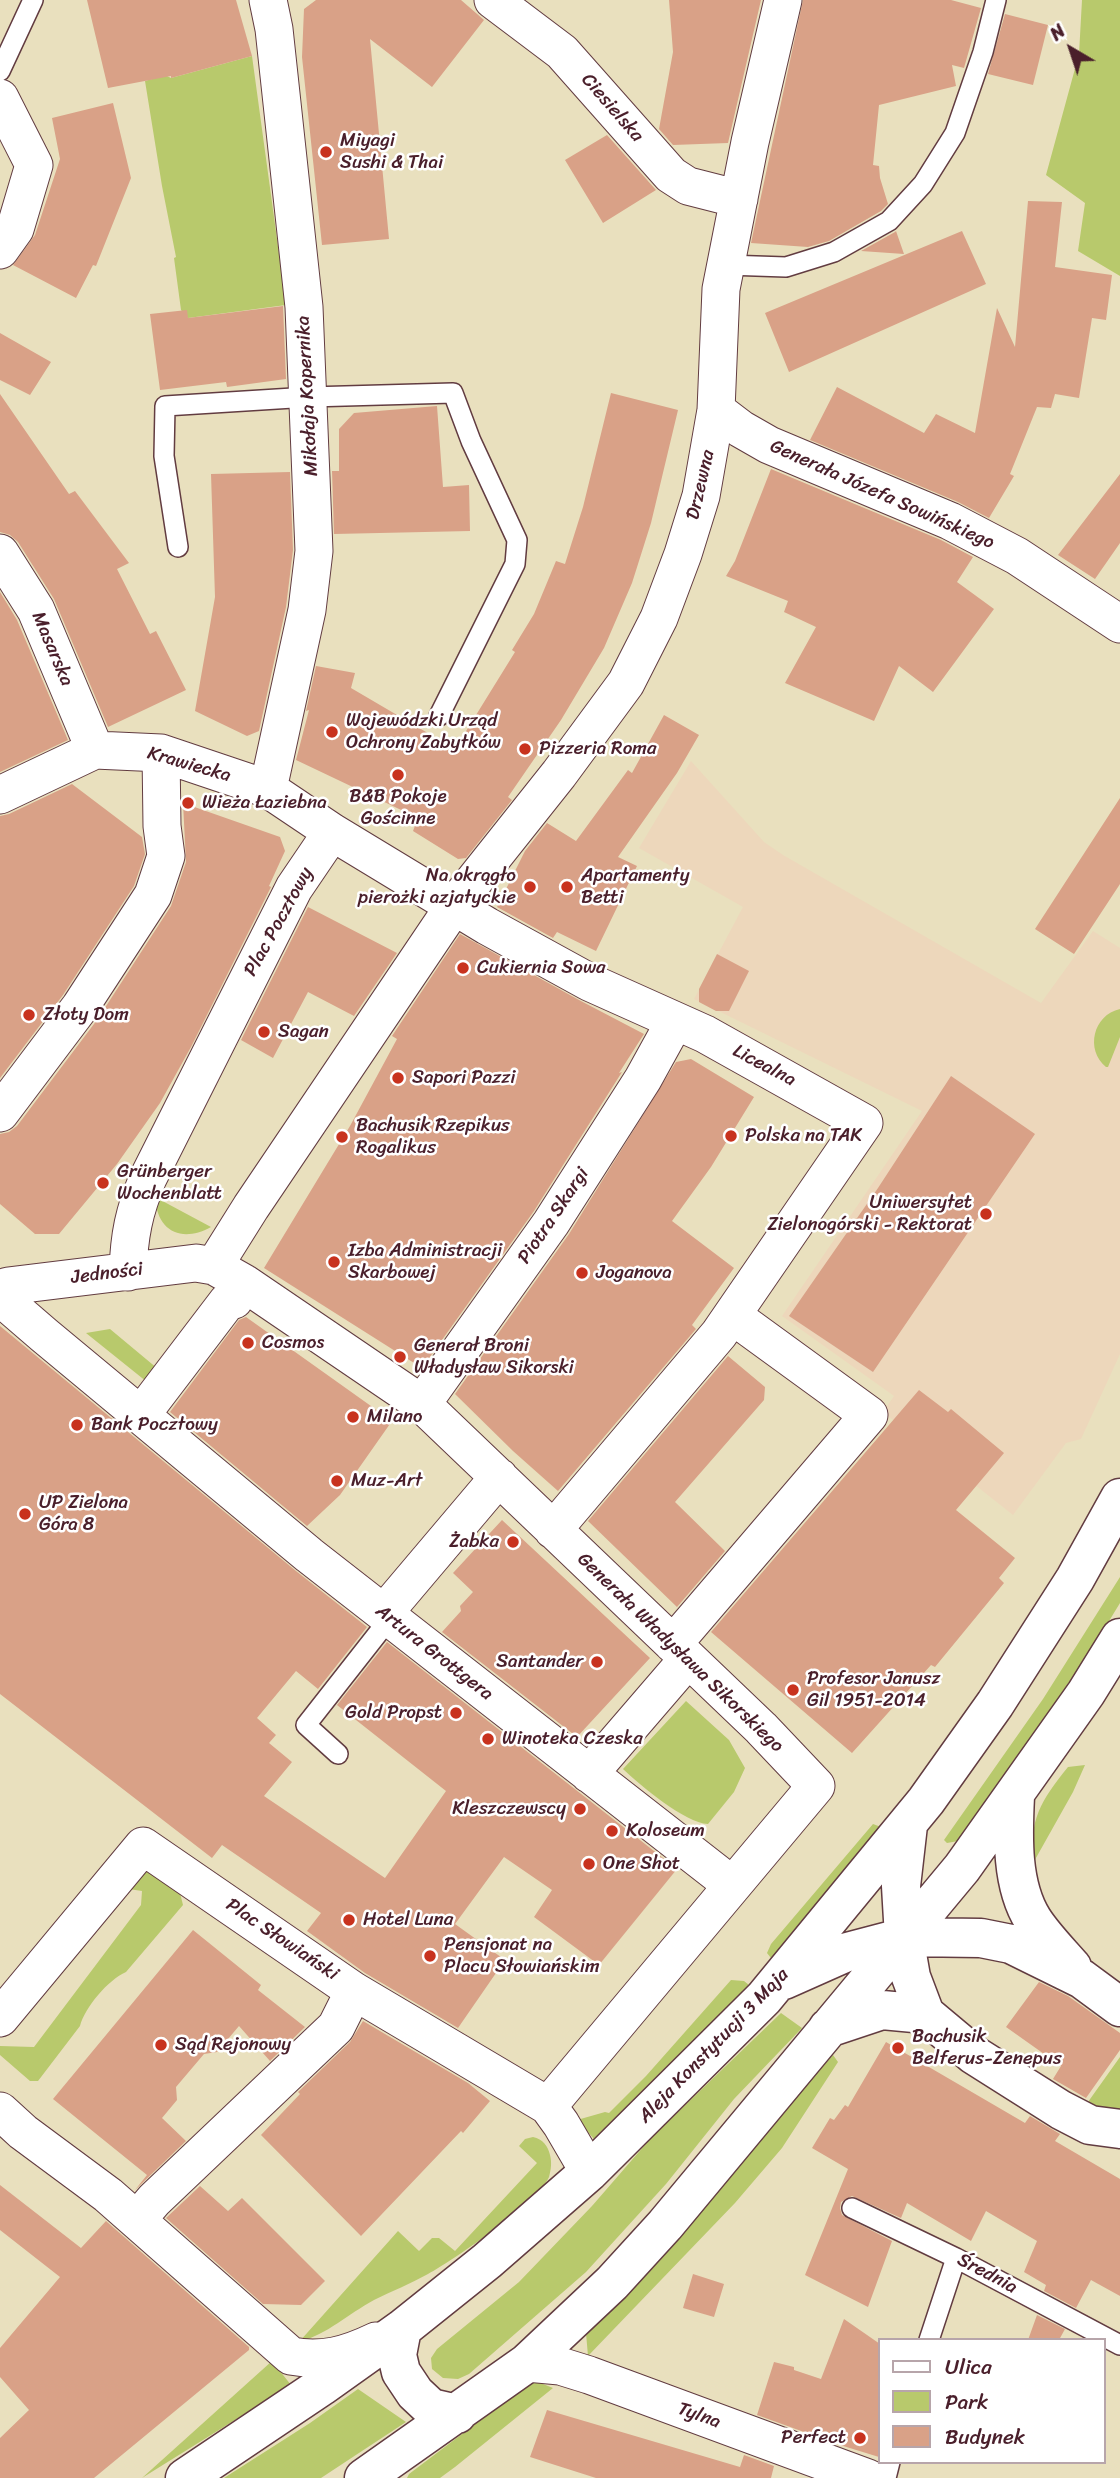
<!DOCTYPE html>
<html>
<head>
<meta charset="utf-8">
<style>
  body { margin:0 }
  #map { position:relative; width:1120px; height:2478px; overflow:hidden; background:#e9e0be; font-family:Sriracha,sans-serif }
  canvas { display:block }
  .legend { position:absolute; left:878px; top:2338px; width:228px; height:126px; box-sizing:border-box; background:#fff; border:2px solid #b7a5aa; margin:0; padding:9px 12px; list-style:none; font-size:21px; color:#4a1f2b }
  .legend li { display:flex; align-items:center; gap:14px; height:35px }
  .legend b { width:35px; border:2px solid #b7a5aa }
  .north { position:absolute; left:1036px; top:14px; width:70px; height:70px; -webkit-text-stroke:5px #fff; paint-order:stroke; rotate:321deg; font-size:19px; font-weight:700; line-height:28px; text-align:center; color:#4a1f2b }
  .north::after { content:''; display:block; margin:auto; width:24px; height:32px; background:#4a1f2b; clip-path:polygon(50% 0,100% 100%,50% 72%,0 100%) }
</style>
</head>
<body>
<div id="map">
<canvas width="1120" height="2478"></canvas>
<ul class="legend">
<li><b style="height:9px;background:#fff"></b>Ulica</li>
<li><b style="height:19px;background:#b8c96c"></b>Park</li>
<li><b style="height:19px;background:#d9a187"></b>Budynek</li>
</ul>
<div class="north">N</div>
</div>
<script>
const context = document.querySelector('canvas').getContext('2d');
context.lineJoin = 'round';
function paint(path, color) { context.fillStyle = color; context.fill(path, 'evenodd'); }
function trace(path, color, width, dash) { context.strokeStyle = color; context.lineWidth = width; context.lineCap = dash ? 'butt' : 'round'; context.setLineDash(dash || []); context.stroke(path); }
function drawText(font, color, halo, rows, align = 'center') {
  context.font = font + ' Sriracha,sans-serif'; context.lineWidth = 5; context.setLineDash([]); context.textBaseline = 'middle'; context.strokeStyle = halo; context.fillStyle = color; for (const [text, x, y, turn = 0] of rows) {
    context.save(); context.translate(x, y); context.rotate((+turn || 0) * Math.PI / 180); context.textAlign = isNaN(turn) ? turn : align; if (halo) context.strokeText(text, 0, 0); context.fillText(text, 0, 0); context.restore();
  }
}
paint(new Path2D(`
  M691 761 764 842 783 855 1041 1003 1093 931 1120 948V1354L1081 1439 1066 1443 1013 1515 883 1412 894 1396 782 1316 922 1111 694 999 743 907 639 848Z`), '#edd7bb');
paint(new Path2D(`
  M1082 0H1120V276L1078 251 1085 203 1046 175 1079 54Z
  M252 56 286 305 188 318 181 310 174 258 176 257 162 186 145 81 165 75 171 78Z
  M1120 1009V1037L1108 1067H1106C1085 1050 1093 1015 1120 1009Z
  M155 1197 211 1227C182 1243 157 1232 155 1197Z
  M110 1329 158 1369 147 1382 86 1333Z
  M1120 1577V1603L1106 1626 1068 1685 958 1841 947 1843 944 1840 1043 1699Z
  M686 1701 729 1740 745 1768 734 1792 708 1824C685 1823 640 1785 623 1769Z
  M1085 1765 1073 1792 1032 1865C1030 1818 1040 1802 1068 1767Z
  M873 1824 881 1827 827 1895 771 1958 767 1953 771 1944Z
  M144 1870H159L177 1881 183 1905 126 1972C108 1980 85 2007 80 2026L38 2081H30L0 2055V2046L34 2047 141 1905 142 1891 122 1888Z
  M731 1980 744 1981 749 1985 594 2139 577 2120 605 2112 609 2113 646 2076Z
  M781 2013 802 2028 734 2099 666 2184 586 2272 469 2374 458 2379 443 2378 432 2369 431 2358 437 2349 519 2282 592 2206 651 2138Z
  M833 2055 838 2062 782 2148 735 2203 588 2356 586 2333Z
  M1120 2057V2121L1083 2109Z
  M533 2137C543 2139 548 2146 550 2155 552 2162 551 2170 549 2177 538 2202 454 2260 428 2274 410 2284 392 2291 374 2300 348 2314 328 2334 299 2342L398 2231 419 2251 432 2238H439L455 2251 537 2163 519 2146 525 2139Z
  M272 2361 291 2385 142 2478Z
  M538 2382 553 2388 455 2467 440 2478H407L409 2474 527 2385Z
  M358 2389 406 2422 321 2478H224L310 2423Z`), '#b8c96c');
paint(new Path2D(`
  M87 0H236L252 56 171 78V76L108 88Z
  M316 0H461L484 20 432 87 370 39 389 239 322 245 302 57 304 9Z
  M669 0H761L728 143 673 145 659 129 673 52Z
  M803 0H951L981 8 964 68 952 65 956 86 879 105 873 165 879 166 880 178 888 204 881 211 829 241 808 247 751 243Z
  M1005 14 1048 25 1033 85 988 74Z
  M113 103 131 178 96 266 93 265 76 298 13 265 35 235 60 159 52 118Z
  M607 135 656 190 603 223 565 160Z
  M1028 201 1062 202 1055 267 1112 275 1106 320 1092 318 1079 398 1055 394 1051 408 1037 407 1010 474 1014 476 989 518 958 502 810 440 837 387 924 433 936 414 975 433 997 308 1015 347Z
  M896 231 904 254 861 251 895 232Z
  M962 231 986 284 789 372 765 313Z
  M283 306 286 379 227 387 226 382 160 390 150 314 187 310 188 318Z
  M0 333 51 362 30 395 0 380Z
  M611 393 678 410 651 523 632 583 604 648 561 720 508 797 512 800 466 858 458 859 413 831 418 818 296 760 309 710 306 711 316 666 355 673 351 688 455 749 515 652 512 650 534 614 556 561 565 564 583 507Z
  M0 394 69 494 75 491 129 563 117 569 150 634 156 631 186 690 108 727 54 599 18 542 10 535 0 532Z
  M437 406 443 487 469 485 470 531 334 534 332 471H339V429L354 413Z
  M771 469 941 540 973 557 957 582 994 609 933 692 899 666 874 721 785 683 816 627 784 612 788 601 726 576 735 561Z
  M290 472 293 550 286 607 259 731 247 736 195 711 215 597 211 474Z
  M1120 474V543L1095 579 1058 555Z
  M0 592 17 620 68 740 0 772Z
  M664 715 699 735 677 773 618 857 637 866 596 951 557 932 553 938 497 907 525 851 547 823 576 841 628 770 632 773Z
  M72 784 142 837 145 854 134 886 63 995 0 1078V816L9 814Z
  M1120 798V884L1074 954 1035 929Z
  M183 803 280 837 285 851 269 886 271 887 191 1047 160 1103 117 1164 59 1234H35L0 1204V1134L9 1132 17 1126 97 1020 171 906 186 862Z
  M308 907 397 953 354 1016 308 992 273 1058 241 1040Z
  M460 934 579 1000 644 1034 619 1073 622 1072 534 1211 422 1368 264 1268 350 1126 397 1039 392 1036Z
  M717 954 749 971 729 1011H716L699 1002V989Z
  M691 1059 754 1097 711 1167 672 1221 734 1268 692 1325 696 1329 558 1491 513 1451 455 1394 569 1234 676 1062Z
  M951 1076 1035 1134 873 1372 789 1316 878 1188Z
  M246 1317 392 1421 340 1495 307 1526 170 1412 239 1320Z
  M0 1326 296 1571 367 1627 318 1689 296 1671 257 1718 276 1735 269 1743 292 1762 264 1796 385 1878 446 1791 337 1705 387 1642 677 1869 599 1965 534 1917 552 1890 504 1857 455 1924 505 1960 458 2028 365 1973 307 1931 321 1913 222 1845 212 1858 0 1694Z
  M728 1356 765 1387 764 1400 675 1502 725 1551 677 1607 588 1521Z
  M919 1390 948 1412 951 1409 1004 1453 956 1510 1015 1558 999 1578 1004 1583 935 1667 931 1665 852 1753 711 1632Z
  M502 1520 650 1658 577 1737 442 1632 461 1611 460 1606 473 1592 453 1573Z
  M193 1930 261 1985 258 1990 305 2027 270 2061 239 2026 217 2052 204 2054 176 2087 177 2100 162 2118 186 2141 135 2190 147 2175 53 2099Z
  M1039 1982 1068 1996 1120 2033V2050L1086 2098 1053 2079 1061 2066 1006 2027Z
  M363 2021 468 2083 490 2101 463 2133 461 2131 361 2236 261 2135 300 2094 298 2092 350 2042Z
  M886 2042 1025 2123 1030 2116 1060 2134 1055 2141 1120 2179V2296L1091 2280 1076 2308 1044 2291 1046 2285 1024 2272 1037 2241 986 2211 971 2241 907 2203 901 2218 852 2196 841 2202 840 2208 842 2215 892 2241 868 2307 805 2275 848 2169 812 2148 830 2118 834 2120 845 2105 848 2107Z
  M0 2185 81 2248 106 2221 249 2347V2350L94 2478H0V2438L29 2410 0 2377V2348L60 2277 0 2230Z
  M200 2186 228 2211 242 2198 325 2281 301 2305 263 2304 166 2218Z
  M693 2274 724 2284 714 2317 683 2308Z
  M1037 2315 1065 2329 1059 2340H1028Z
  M844 2319 880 2344 879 2457 840 2445 757 2415 774 2362 794 2367V2370L821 2379Z
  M547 2410 740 2467 744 2455 774 2466 771 2478H596L530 2457Z`), '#d9a187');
const lane = new Path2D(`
  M0 71 33 0
  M726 265 786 267 834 252 889 221 923 184 955 133 983 52 996 0
  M178 547 164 456 165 406 309 397 453 393 471 441 517 540 515 564 439 716
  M338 1754 306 1725 390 1618
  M852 2208 956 2258 1120 2345
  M929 2340 956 2258
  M886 2478 890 2462`);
const street = new Path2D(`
  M268 0 274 29 304 307 314 551 307 610 268 789
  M493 0 562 52 671 175 688 186 739 199
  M0 98 34 165 15 229 0 250
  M716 410 741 429 769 445 950 521 1017 556 1120 624
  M0 553 36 610 95 750
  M0 795 95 750 161 753 268 789 332 832 487 926 589 982 705 1034 864 1123 719 1334 553 1530
  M0 1113 80 1007 153 895 166 856 162 826 161 753
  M214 1266 251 1207 454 906 559 774 626 683 659 618 683 554 701 496 716 410 721 289 750 142 783 0
  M128 1272C129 1236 134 1211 148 1178L294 888 332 832
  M0 1289 8 1286 196 1263 214 1266 244 1283 422 1404 761 1728 816 1786 548 2106
  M0 1297 44 1335 309 1555 732 1885
  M422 1404 551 1223 643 1079 675 1021
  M141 1415 227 1302 234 1300
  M384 1613 499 1477
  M673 1644 869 1415 733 1316
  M589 1774 688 1659
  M0 2018 143 1846 354 1991 548 2106 561 2124 589 2172
  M0 2111 23 2132 108 2195 291 2356C322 2362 347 2355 376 2341
  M137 2220 154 2200 336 2027 354 1991
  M527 2363 560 2366 589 2375 868 2478`);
const secondary = new Path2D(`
  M1015 1796C1013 1836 1011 1885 1033 1920 1044 1937 1059 1952 1072 1967
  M908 1825 901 1886 904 1937 911 1977 925 2014 974 2055 1061 2110 1090 2125 1120 2129
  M784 1980 847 1952 904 1937 981 1938 1011 1944 1082 1979 1120 2007
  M828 2028 882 2010 925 2014
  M402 2329 397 2355 401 2372 415 2393 431 2408 457 2414
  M185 2478 322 2386 402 2329 487 2261 589 2172 764 1998 926 1801 995 1704 1075 1579 1120 1498
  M364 2478 527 2363 612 2283 665 2225 962 1868 1086 1693 1120 1638`);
trace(lane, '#623c41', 22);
trace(street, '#623c41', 39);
trace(secondary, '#623c41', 41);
trace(lane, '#fff', 19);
trace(street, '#fff', 37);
trace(secondary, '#fff', 38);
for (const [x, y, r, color] of [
  [326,152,7,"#c8321e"],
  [332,732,7,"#c8321e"],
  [525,749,7,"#c8321e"],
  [398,775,7,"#c8321e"],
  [188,803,7,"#c8321e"],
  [530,887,7,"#c8321e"],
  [567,887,7,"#c8321e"],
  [463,968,7,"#c8321e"],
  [29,1015,7,"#c8321e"],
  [264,1032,7,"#c8321e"],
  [398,1078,7,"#c8321e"],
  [731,1136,7,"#c8321e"],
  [342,1137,7,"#c8321e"],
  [103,1183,7,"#c8321e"],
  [986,1214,7,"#c8321e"],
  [334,1262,7,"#c8321e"],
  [582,1273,7,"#c8321e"],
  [248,1343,7,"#c8321e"],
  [400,1357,7,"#c8321e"],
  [353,1417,7,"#c8321e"],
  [77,1425,7,"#c8321e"],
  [337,1481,7,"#c8321e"],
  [25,1514,7,"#c8321e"],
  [513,1542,7,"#c8321e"],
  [597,1662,7,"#c8321e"],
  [793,1690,7,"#c8321e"],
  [456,1713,7,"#c8321e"],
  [488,1739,7,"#c8321e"],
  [580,1809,7,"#c8321e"],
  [612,1831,7,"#c8321e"],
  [589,1864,7,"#c8321e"],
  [349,1920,7,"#c8321e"],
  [430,1956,7,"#c8321e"],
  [161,2045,7,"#c8321e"],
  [898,2048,7,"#c8321e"],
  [860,2438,7,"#c8321e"]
]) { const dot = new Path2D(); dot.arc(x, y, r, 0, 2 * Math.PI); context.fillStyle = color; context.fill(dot); trace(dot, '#fff', 2.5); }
drawText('19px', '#4a1f2b', '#fff', [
  ["Ciesielska",612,108,49],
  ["Mikołaja Kopernika",308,396,-93],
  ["Drzewna",701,485,-77],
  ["Generała Józefa Sowińskiego",882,495,24],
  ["Masarska",52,649,67],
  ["Krawiecka",189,765,16],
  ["Plac Pocztowy",279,922,-61],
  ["Licealna",764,1066,28],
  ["Piotra Skargi",554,1216,-56],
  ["Jedności",107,1274,-7],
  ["Artura Grottgera",434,1653,38],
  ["Generała Władysława Sikorskiego",680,1653,44],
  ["Plac Słowiański",282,1940,34],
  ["Aleja Konstytucji 3 Maja",714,2046,-46],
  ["Średnia",987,2274,28],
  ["Tylna",699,2416,20]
]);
drawText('19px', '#4a1f2b', '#fff', [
  ["Miyagi",340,141],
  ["Sushi & Thai",340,163],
  ["Wojewódzki Urząd",346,721],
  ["Ochrony Zabytków",346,743],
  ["Pizzeria Roma",539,749],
  ["B&B Pokoje",398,797,"center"],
  ["Gościnne",398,819,"center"],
  ["Wieża Łaziebna",202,803],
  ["Na okrągło",516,876,"right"],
  ["pierożki azjatyckie",516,898,"right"],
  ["Apartamenty",581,876],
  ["Betti",581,898],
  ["Cukiernia Sowa",477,968],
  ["Złoty Dom",43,1015],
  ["Sagan",278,1032],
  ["Sapori Pazzi",412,1078],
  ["Bachusik Rzepikus",356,1126],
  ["Rogalikus",356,1148],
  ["Polska na TAK",745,1136],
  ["Grünberger",117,1172],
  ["Wochenblatt",117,1194],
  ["Uniwersytet",972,1203,"right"],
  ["Zielonogórski - Rektorat",972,1225,"right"],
  ["Izba Administracji",348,1251],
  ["Skarbowej",348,1273],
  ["Joganova",596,1273],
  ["Cosmos",262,1343],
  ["Generał Broni",414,1346],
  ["Władysław Sikorski",414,1368],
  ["Milano",367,1417],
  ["Bank Pocztowy",91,1425],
  ["Muz-Art",351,1481],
  ["UP Zielona",39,1503],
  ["Góra 8",39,1525],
  ["Żabka",499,1542,"right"],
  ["Santander",583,1662,"right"],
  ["Profesor Janusz",807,1679],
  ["Gil 1951-2014",807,1701],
  ["Gold Propst",442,1713,"right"],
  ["Winoteka Czeska",502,1739],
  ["Kleszczewscy",566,1809,"right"],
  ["Koloseum",626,1831],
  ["One Shot",603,1864],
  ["Hotel Luna",363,1920],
  ["Pensjonat na",444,1945],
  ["Placu Słowiańskim",444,1967],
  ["Bachusik",912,2037],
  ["Belferus-Zenepus",912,2059],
  ["Sąd Rejonowy",175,2045],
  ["Perfect",846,2438,"right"]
], 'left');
</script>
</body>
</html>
